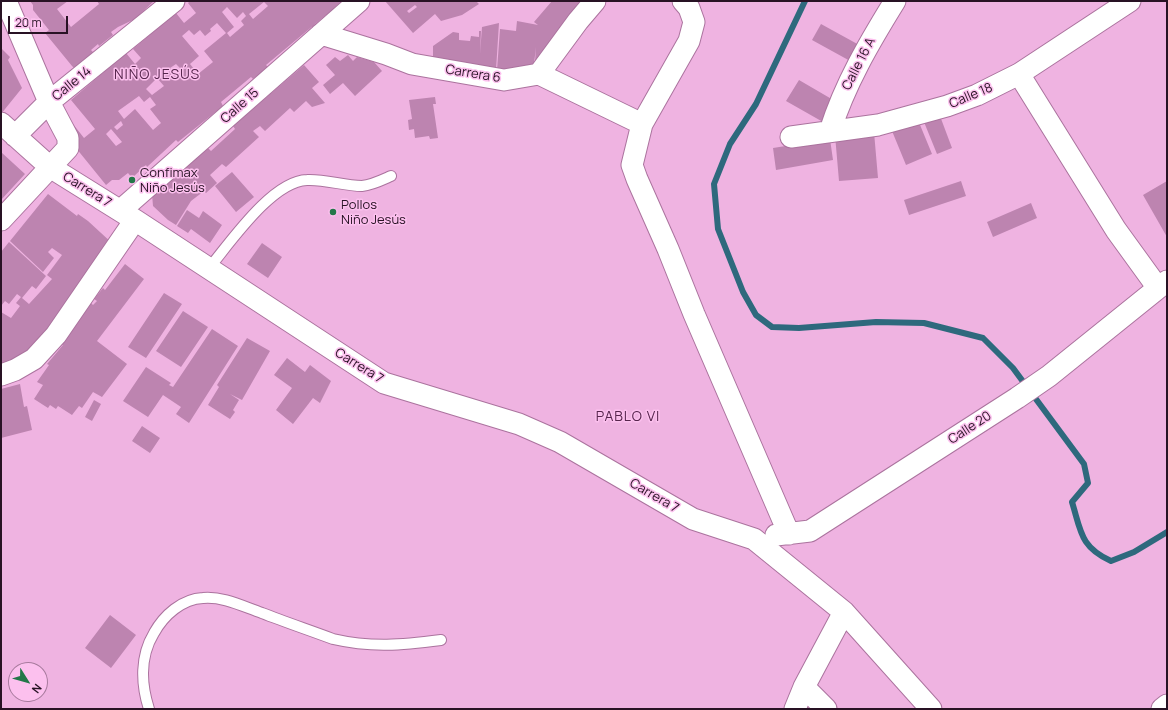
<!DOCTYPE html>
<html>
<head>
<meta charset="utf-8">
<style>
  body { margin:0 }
  #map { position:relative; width:1168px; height:710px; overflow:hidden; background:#efb3e1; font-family:Manrope,sans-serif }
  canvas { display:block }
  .frame { position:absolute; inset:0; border:2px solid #281224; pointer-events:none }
  .north { position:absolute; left:8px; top:662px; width:40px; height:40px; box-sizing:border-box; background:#fcc0ee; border:1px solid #a77a9d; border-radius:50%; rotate:127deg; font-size:11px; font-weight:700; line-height:16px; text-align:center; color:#281224 }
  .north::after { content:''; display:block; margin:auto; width:14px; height:18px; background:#237749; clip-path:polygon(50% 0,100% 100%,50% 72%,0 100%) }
  .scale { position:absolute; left:8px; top:16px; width:60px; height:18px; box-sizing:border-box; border:2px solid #281224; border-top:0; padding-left:5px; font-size:12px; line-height:14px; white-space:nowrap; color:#281224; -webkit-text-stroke:3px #fcc0ee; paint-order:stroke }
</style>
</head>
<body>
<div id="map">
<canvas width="1168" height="710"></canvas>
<div class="frame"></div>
<div class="north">N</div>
<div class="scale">20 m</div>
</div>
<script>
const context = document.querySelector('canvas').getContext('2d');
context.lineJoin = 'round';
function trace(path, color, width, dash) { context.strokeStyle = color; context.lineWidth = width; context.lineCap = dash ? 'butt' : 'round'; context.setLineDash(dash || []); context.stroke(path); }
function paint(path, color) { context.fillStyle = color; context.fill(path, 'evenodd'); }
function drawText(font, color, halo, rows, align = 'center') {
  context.font = font + ' Manrope,sans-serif'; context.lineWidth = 3; context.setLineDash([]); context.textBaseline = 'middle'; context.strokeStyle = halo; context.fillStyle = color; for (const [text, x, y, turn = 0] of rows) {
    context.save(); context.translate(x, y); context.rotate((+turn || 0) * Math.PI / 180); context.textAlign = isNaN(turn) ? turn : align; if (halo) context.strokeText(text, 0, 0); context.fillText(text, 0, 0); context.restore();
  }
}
trace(new Path2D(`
  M805 1 756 104 730 144 714 184 718 229 743 292 756 315 772 327 799 328 876 322 924 323 983 338 1013 368 1084 464 1088 483 1072 502C1081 531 1080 547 1111 561L1134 552 1167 532`), '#2e697d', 6);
paint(new Path2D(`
  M30 1H68L57 9 71 27 99 4 97 1H154L135 19 118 27 111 32 113 35 99 46 98 44 91 50 94 53 79 68 76 66 74 68 72 66 45 33 49 30 33 10V5Z
  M190 1H342L334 8 337 11 328 18 326 15 266 65 268 67 253 79 251 77 221 102 223 106 178 142 176 140 147 167 146 165 132 178 128 173 119 180H112L106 185 76 148 73 124 84 138 95 129 71 100 126 53 135 64 141 58 133 49 176 13 184 23 196 13 188 3ZM264 2 268 6 253 19 249 14ZM227 7 237 18 243 12 246 16 241 21 244 25 230 37 227 33 234 27 222 12ZM217 23 226 33 204 51 213 62 198 74 190 64 199 56 182 36 189 30 194 35 200 30 205 36 211 31 210 29ZM176 64 182 70 176 75 170 68ZM157 78 164 86 152 95 146 89ZM139 96 144 102 150 97 156 105 150 109 161 123 153 130 135 109 124 119 118 111ZM121 121 123 125 117 130 114 127ZM111 129 122 142 116 146 106 134Z
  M385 1H476L479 4 462 15 441 21 435 14 413 33ZM415 5 417 7 409 13 407 11Z
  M552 1H581L535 62 536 47 534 64 528 73 497 70 500 29 516 31 517 21 538 25 534 22Z
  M499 23 496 70 433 63V46L453 32 459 33V40L470 41 471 36 479 37V31H481L480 54 482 27Z
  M821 24 861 46 852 62 812 40Z
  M1 48 10 57 8 60 22 88 1 114Z
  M348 55 353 61 357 57 374 62 382 71 355 96 343 83 330 94 323 85 335 75 326 65 335 57 340 61Z
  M304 65 319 82 312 88 325 103 312 107 306 101 294 112 290 108 265 131 260 126 253 131 259 137 226 167 222 164 210 175 217 183 206 193 204 191 191 201 176 225 168 220 153 206 152 194 206 146 211 151 235 129 233 126Z
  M799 80 835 101 823 122 786 101Z
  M435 97 436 104H433L438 138 430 139 429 136 415 138 414 129 409 130 408 120 412 119 409 100Z
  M940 116 952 148 937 154 924 122Z
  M918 120 932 154 906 165 892 131Z
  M874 132 878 178 839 181 835 135Z
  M830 139 833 160 776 170 773 148Z
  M1 152 25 174 1 200Z
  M232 172 254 197 236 212 215 186Z
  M961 181 966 196 909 215 904 200Z
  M1167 181V237L1143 195Z
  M48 194 77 216 78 214 88 221 113 244 25 359 1 370V312L11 318 20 306 16 303 21 297 17 294 9 304 5 301 1 306V252L9 242 46 276 36 289 32 286 22 298 29 304 52 279 47 275 62 255 52 248 48 252 54 258 43 272 10 241Z
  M1031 203 1037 218 993 237 987 222Z
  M187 210 199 218 203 211 222 225 210 243 191 229 188 233 177 226Z
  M262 243 282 257 268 278 247 264Z
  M125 264 144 279 97 341 127 364 102 397 93 392 82 408 79 406 72 415 58 406 56 409 50 405 48 408 34 399 43 385 37 382 49 365 47 364 63 345 61 344 91 303 93 305 97 301 94 299 103 288 105 290Z
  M164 293 182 304 146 358 128 347Z
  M183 311 208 327 181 367 156 351Z
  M212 329 238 346 189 423 176 414 181 407 163 395 148 417 123 401 146 367 171 383 169 385 173 387Z
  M247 338 270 351 242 400 230 394 239 400 233 410 235 412 230 419 208 405 219 387 217 385Z
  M287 358 305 372 310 365 331 381 320 403 313 398 293 424 276 410 292 388 274 375Z
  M20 384 24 407 27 406 32 430 1 438V389Z
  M94 400 101 404 92 421 85 417Z
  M142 426 160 438 150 453 132 441Z
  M110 615 136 635 111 668 85 648Z`), '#bd84b0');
const service = new Path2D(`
  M209 268C230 243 272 181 307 180 325 179 344 186 362 186 372 185 382 180 391 176
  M149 709C141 684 140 656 154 633 164 615 182 599 203 598 223 596 244 607 262 613 285 622 309 630 333 639 372 648 402 645 441 640`);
const minor = new Path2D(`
  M6 1 49 102 15 136
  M683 1 689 8 694 22 689 41 642 124 632 165 637 179 668 249 694 314 789 534
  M321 34 386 54 412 64 504 80 539 74 642 124
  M539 74 578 21 595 1
  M1019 74 1116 230 1158 288
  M1 123 50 167 135 220 384 383 519 424 560 442 693 519 754 539 844 612 931 709
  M830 131C845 84 869 43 895 1
  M791 137 878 125 947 106 977 95 1019 74 1130 1
  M121 210 359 1
  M1 220 68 148V138L49 102 174 1
  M1 375 15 370 34 359 56 335 135 220
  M776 535 810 531 1017 398 1049 376 1167 281
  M804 687 826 709
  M795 709 804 687 844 612
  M1162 709 1167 705`);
trace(service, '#ab739e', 12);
trace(minor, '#ab739e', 23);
trace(service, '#fff', 10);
trace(minor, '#fff', 21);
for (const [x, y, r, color] of [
  [132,180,4,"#237749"],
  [333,212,4,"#237749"]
]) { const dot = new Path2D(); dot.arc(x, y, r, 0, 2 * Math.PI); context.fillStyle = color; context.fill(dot); trace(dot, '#fcc0ee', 1.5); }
drawText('13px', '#281224', '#fcc0ee', [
  ["Calle 16 A",859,64,-63],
  ["Carrera 6",473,74,9],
  ["Calle 14",72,84,-39],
  ["Calle 18",971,96,-23],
  ["Calle 15",240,106,-41],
  ["Carrera 7",87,190,32],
  ["Carrera 7",359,366,32],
  ["Calle 20",970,428,-33],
  ["Carrera 7",654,496,30]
]);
drawText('13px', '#281224', '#fcc0ee', [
  ["Confimax",140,173],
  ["Niño Jesús",140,188],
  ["Pollos",341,205],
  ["Niño Jesús",341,220]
], 'left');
context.letterSpacing = '1px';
drawText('14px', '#56254d', '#fcc0ee', [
  ["NIÑO JESÚS",157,75],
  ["PABLO VI",628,417]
]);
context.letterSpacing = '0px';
</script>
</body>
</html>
